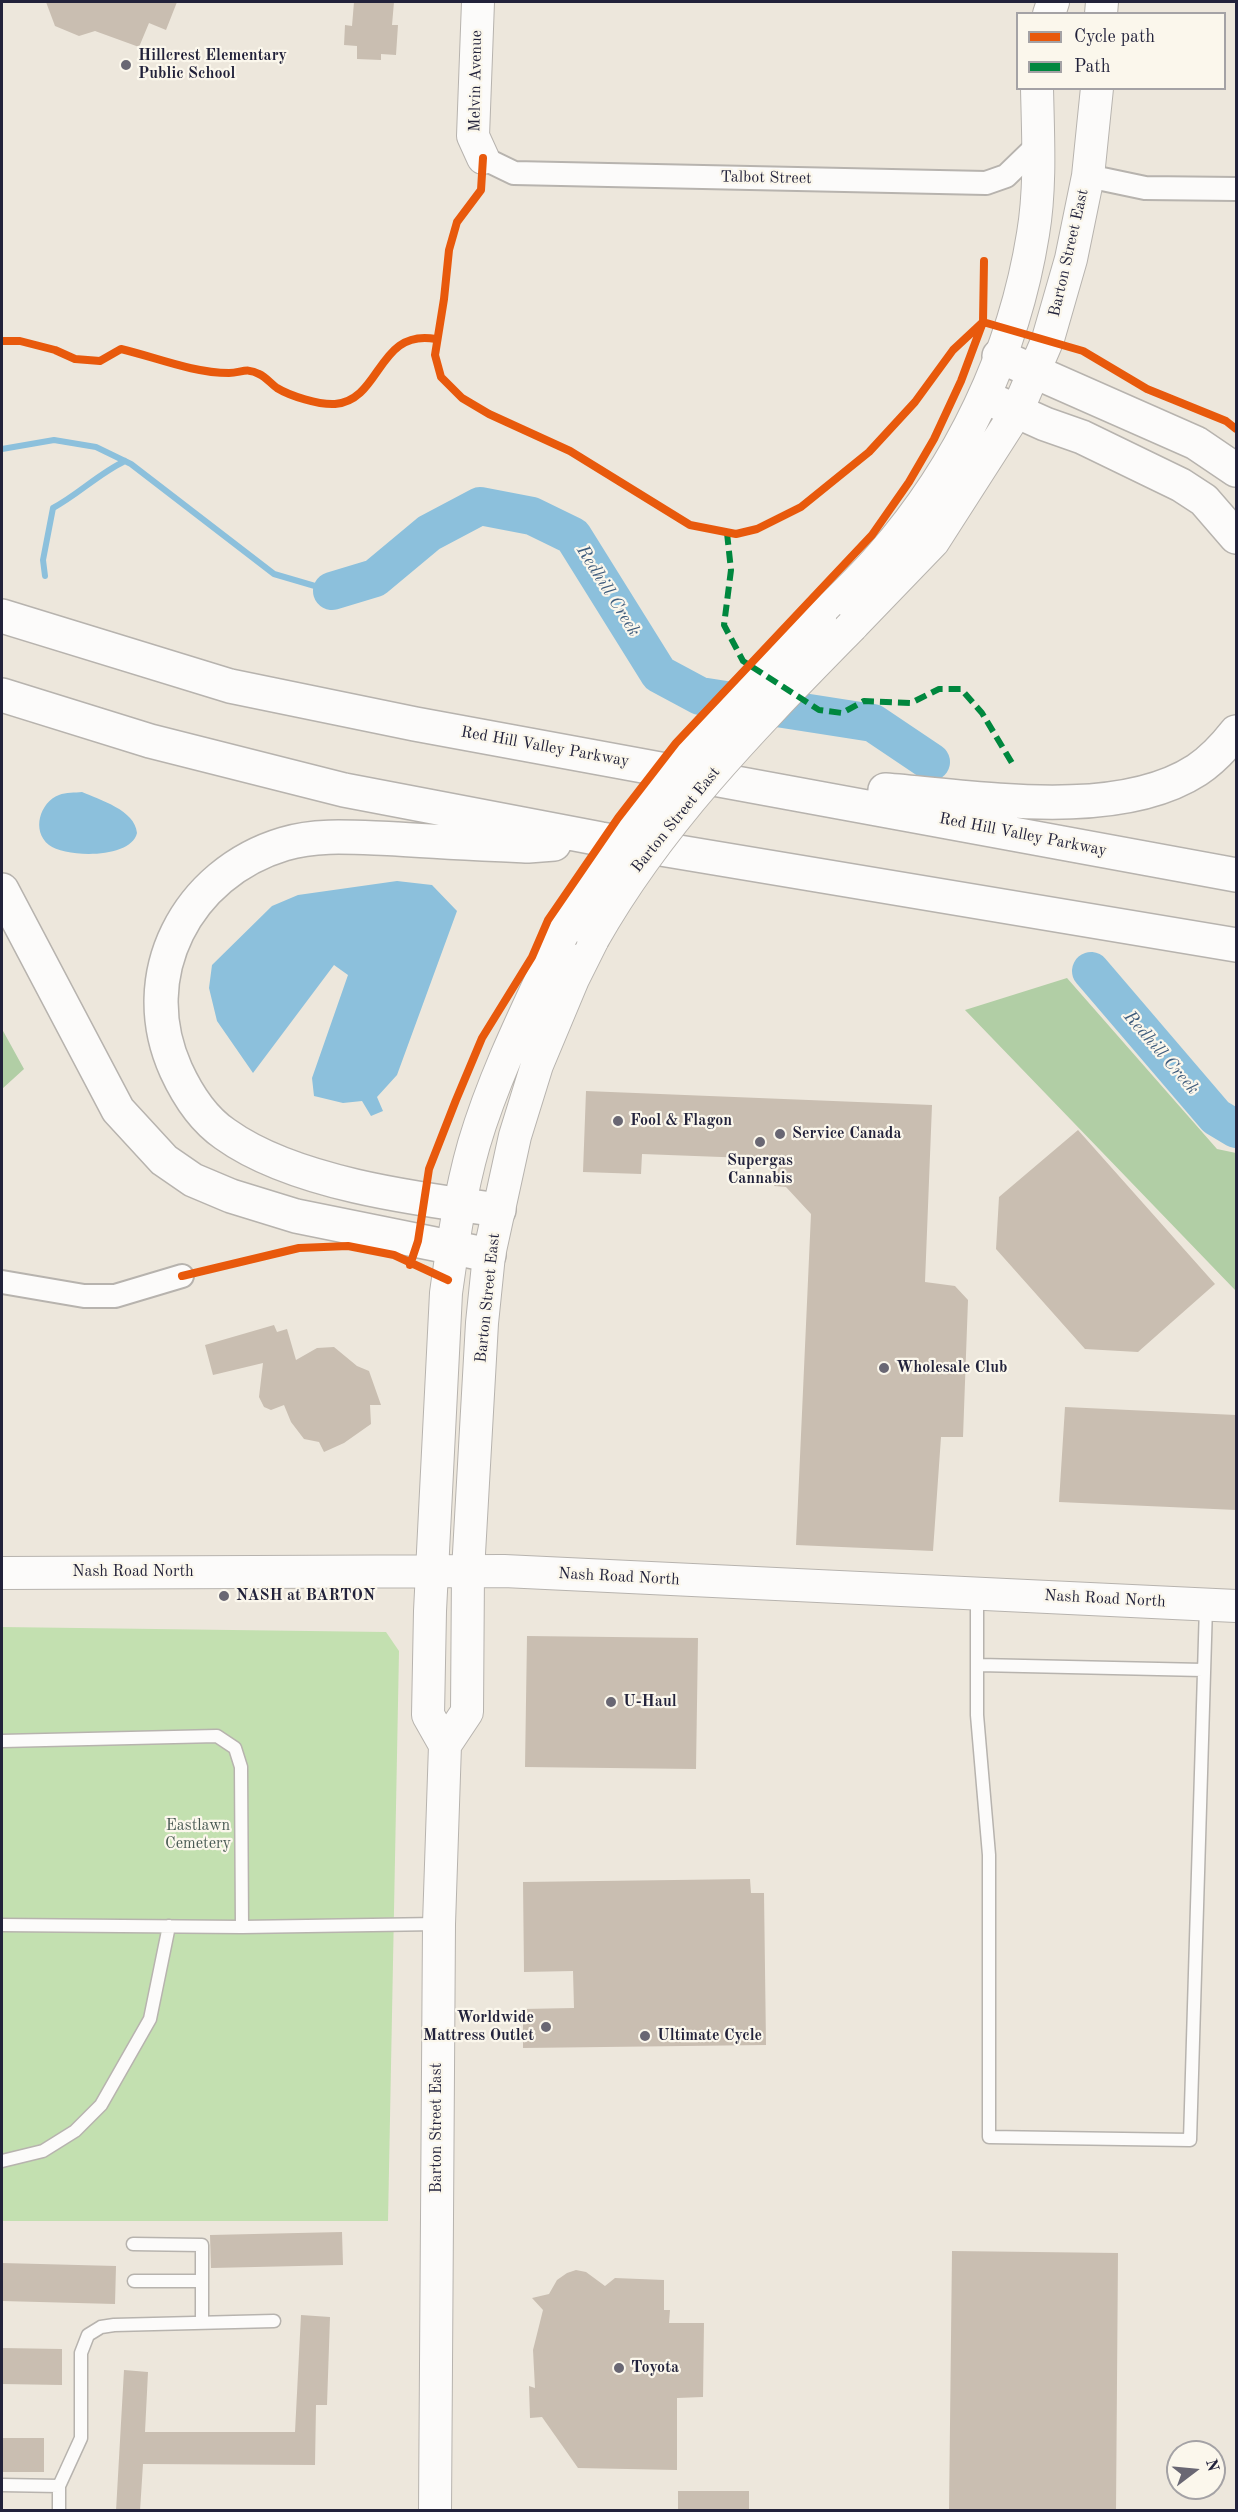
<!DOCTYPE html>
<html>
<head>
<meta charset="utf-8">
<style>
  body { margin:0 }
  #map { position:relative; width:1238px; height:2512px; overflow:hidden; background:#ede7dc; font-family:"Old Standard TT",serif }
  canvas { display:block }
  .frame { position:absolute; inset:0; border:3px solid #22223b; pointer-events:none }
  .legend { position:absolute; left:1016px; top:12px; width:210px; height:78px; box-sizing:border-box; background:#fbf7ec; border:2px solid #a4a2a5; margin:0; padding:8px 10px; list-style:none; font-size:18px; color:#22223b }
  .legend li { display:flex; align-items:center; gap:12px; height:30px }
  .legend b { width:30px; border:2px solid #a4a2a5 }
  .north { position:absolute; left:1166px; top:2440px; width:60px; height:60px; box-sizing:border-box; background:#fbf7ec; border:2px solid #a4a2a5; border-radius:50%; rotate:74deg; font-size:16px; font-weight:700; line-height:24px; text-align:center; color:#22223b }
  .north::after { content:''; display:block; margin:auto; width:21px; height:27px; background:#696773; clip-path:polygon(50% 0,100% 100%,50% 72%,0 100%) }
</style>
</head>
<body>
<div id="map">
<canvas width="1238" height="2512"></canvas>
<div class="frame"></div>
<ul class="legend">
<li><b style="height:8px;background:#e8590c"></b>Cycle path</li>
<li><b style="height:8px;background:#00873e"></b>Path</li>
</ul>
<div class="north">N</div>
</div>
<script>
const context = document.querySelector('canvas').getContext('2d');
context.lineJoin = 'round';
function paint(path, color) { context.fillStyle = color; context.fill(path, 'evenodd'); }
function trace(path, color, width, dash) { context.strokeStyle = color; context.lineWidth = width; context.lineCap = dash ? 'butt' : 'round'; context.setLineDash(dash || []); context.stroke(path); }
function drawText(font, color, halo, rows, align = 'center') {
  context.font = font + ' "Old Standard TT",serif'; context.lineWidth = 4.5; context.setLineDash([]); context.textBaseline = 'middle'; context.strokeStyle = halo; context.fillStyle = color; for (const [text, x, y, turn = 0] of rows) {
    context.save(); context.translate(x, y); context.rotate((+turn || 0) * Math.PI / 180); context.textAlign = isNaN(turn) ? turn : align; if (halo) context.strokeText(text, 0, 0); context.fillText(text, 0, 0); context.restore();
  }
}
paint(new Path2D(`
  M2 1627 386 1632 399 1651 388 2221H2Z`), '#c3e0b0');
paint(new Path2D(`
  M1067 978 1217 1149 1236 1153V1291L965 1010Z
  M2 1029 24 1069 2 1089Z`), '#b1cea5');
paint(new Path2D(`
  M82 792C100 800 135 810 137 833 131 859 66 858 49 845 31 831 40 802 59 795 66 792 75 793 82 792Z
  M397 881 432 885 457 911 397 1075 377 1097 383 1111 371 1116 362 1101 343 1103 314 1096 312 1078 348 975 334 965 253 1073 217 1021 209 988 212 965 272 906 298 895Z`), '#8cc0dc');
trace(new Path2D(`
  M2 449 54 440 96 447 131 464 274 574 332 591
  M45 576 43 560 53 508C79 494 98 474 125 461`), '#8cc0dc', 6);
trace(new Path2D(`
  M332 591 375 578 429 533 480 506 532 516 573 536 659 674 700 696 873 723 931 762
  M1091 971 1216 1117 1236 1129`), '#8cc0dc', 38);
paint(new Path2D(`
  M46 2H177L166 30 149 23 139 47 95 31 79 36 55 26Z
  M354 2H394L392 25H398L396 55 381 54V60L357 59V46L344 45 345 25 352 26Z
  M586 1091 932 1105 925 1282 955 1286 968 1300 963 1437H941L933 1551 796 1545 811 1214 786 1187 774 1186V1159L642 1154 641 1174 583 1172Z
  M1078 1130 1215 1284 1138 1352 1085 1349 996 1249 999 1197Z
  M274 1325 277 1332 287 1329 296 1360 317 1348 334 1347 357 1366 369 1371 381 1405H370L371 1424 344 1443 324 1452 319 1442 304 1439 291 1422 284 1405 271 1410 264 1407 259 1397 263 1363 213 1375 205 1345Z
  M1065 1407 1236 1415V1510L1059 1502Z
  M527 1636 698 1638 696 1769 525 1767Z
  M750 1879 751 1893H764L766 2045 523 2048V2009L574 2008 573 1971 524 1972 523 1882Z
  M342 2232 343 2265 211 2268 210 2235Z
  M952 2251 1118 2253 1116 2511H949Z
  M2 2263 116 2266 115 2304 2 2301Z
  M576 2270 586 2272 605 2286 615 2278 664 2280V2310H670L669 2323H704L703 2397 677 2398V2470L578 2468 542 2417 530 2418 529 2386 535 2388 533 2350 543 2310 532 2298 549 2294 557 2280 567 2273Z
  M301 2315 330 2317 327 2405H316L315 2465 143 2464 140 2511H116L124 2370 148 2372 145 2432H295Z
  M2 2348 62 2349V2385L2 2384Z
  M2 2438H44V2472H2Z
  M678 2491H749V2511H678Z`), '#c9beb1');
const lane = new Path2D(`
  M977 1595V1715L989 1855V2137L1190 2140 1206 1606
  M979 1665 1203 1670
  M2 1741 217 1736 235 1748 241 1767 242 1927
  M2 1925 242 1927 437 1924
  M2 2161 43 2151 75 2131 101 2105 150 2019 169 1926
  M133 2244 202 2245V2321
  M134 2281H202
  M2 2485 59 2486
  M59 2510V2486L81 2438V2353L88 2335 101 2327 114 2325 274 2321`);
const street = new Path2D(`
  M483 158 514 173 986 183 1006 176 1038 145
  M1088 176 1145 188 1236 189
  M2 1282 84 1296H115L182 1276`);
const secondary = new Path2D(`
  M478 2 473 136 483 158
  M1049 14 1053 2
  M1101 14 1102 2
  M820 618C841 598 862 578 881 556 960 466 1014 353 1033 234 1041 187 1038 136 1037 88
  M852 626 933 542 1017 411 1048 339 1071 259 1088 176 1097 88
  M2 1573 504 1571 1236 1606
  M445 1745 467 1712 468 1571 482 1323 489 1255 515 1136 537 1065 573 979 593 939
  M435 2510 439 1924 445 1745 428 1715 430 1611 446 1293C453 1243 460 1193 474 1144 495 1073 530 1004 561 937`);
const highway = new Path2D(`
  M999 356 1196 443 1236 470
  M985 397 1045 424 1082 437 1181 485 1204 500 1236 537
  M2 616 230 686 415 724 1236 875
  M2 695 150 741 344 790 601 839 1236 945
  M885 790C976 797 1117 822 1197 770 1212 760 1225 746 1236 732
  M2 890 118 1110 164 1160 193 1180 231 1196 296 1216 489 1255
  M499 1210C416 1199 293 1183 225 1134 203 1119 187 1094 176 1070 133 975 187 873 284 844 320 833 360 838 397 839 441 842 485 844 528 846L554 844`);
trace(lane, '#b7b3ae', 15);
trace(street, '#b7b3ae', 26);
trace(secondary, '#b7b3ae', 34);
trace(highway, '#b7b3ae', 36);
trace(new Path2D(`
  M200 1271 307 1247`), '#d4d3d2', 4, [4.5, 4.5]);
trace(lane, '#fcfbfa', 12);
trace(street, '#fcfbfa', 22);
trace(secondary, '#fcfbfa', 32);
trace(highway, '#fcfbfa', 33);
const secondaryBridge = new Path2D(`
  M561 937C627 815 725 716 820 618
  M593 939C660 820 757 723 852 626`);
trace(secondaryBridge, '#b7b3ae', 34, []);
trace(secondaryBridge, '#fcfbfa', 32);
trace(new Path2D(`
  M727 533 731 570 724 625 743 661 819 710 842 713 864 701 911 703 939 689H961L982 713 1012 763`), '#00873e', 6, [12, 6]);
trace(new Path2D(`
  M483 158 481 190 457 222 449 250 444 299 435 355 441 377 462 398 489 414 570 451 690 525 736 534 757 529 801 507 869 452 915 402 953 350 983 322 1083 351 1147 389 1226 421 1236 429
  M2 341H20L55 350 75 359 100 361 121 349C155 357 193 373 229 373 241 373 247 367 259 374 266 377 271 384 277 388 290 396 319 405 335 404 382 400 377 328 436 339
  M410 1265 418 1241 429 1169 456 1100 482 1038 532 957 548 920 618 818 676 743 872 535 909 482 934 439 961 381 983 322 984 261
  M182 1276 299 1248 348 1246 394 1255 448 1280`), '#e8590c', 8);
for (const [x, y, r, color] of [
  [126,65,6,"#696773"],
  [618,1121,6,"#696773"],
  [780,1134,6,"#696773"],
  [760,1142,6,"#696773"],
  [884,1368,6,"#696773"],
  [224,1596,6,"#696773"],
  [611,1702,6,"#696773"],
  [546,2027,6,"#696773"],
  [645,2036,6,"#696773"],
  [619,2368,6,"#696773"]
]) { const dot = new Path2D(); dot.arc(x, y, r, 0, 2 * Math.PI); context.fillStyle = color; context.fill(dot); trace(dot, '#fbf7ec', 2); }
drawText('bold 16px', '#22223b', '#fbf7ec', [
  ["Hillcrest Elementary",138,56],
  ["Public School",138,74],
  ["Fool & Flagon",630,1121],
  ["Service Canada",792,1134],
  ["Supergas",760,1161,"center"],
  ["Cannabis",760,1179,"center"],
  ["Wholesale Club",896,1368],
  ["NASH at BARTON",236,1596],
  ["U-Haul",623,1702],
  ["Worldwide",534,2018,"right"],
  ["Mattress Outlet",534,2036,"right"],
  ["Ultimate Cycle",657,2036],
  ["Toyota",631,2368]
], 'left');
drawText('16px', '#22223b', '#fbf7ec', [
  ["Melvin Avenue",476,81,-89],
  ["Talbot Street",766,178,1],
  ["Barton Street East",1069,253,-77],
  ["Red Hill Valley Parkway",545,747,10],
  ["Barton Street East",676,820,-51],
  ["Red Hill Valley Parkway",1023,835,11],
  ["Barton Street East",488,1298,-84],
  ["Nash Road North",133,1572],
  ["Nash Road North",619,1577,3],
  ["Nash Road North",1105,1599,3],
  ["Barton Street East",437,2128,-90]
]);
drawText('16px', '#485953', '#fbf7ec', [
  ["Eastlawn",198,1826],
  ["Cemetery",198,1844]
]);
drawText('italic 18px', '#3c5a7b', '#fbf7ec', [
  ["Redhill Creek",608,591,58],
  ["Redhill Creek",1161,1053,49]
]);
</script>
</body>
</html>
